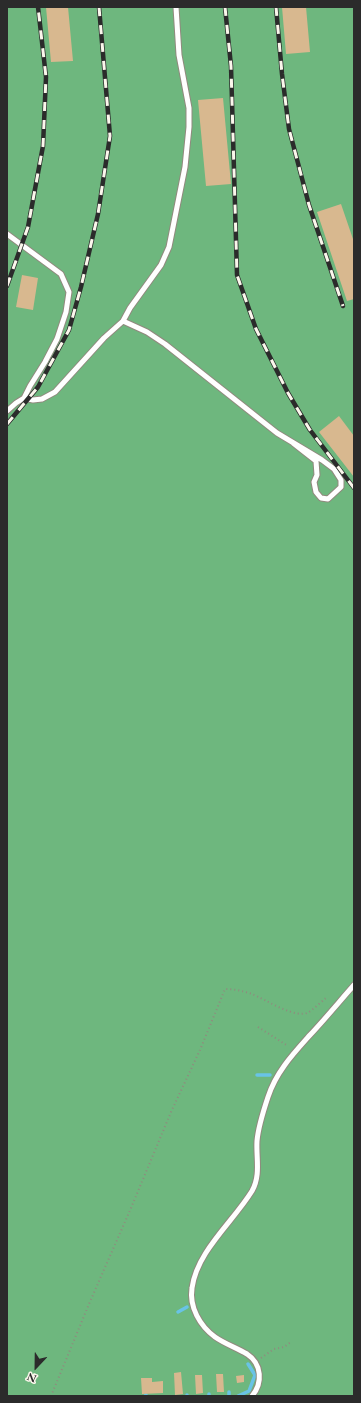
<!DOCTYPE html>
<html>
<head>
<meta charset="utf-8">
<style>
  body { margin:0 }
  #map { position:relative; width:361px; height:1403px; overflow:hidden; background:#f5e8d1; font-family:"EB Garamond",serif }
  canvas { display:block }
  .frame { position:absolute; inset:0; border:8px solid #2b2b2b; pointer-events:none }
  .north { position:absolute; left:16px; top:1347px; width:40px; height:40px; -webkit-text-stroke:3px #fbf7ec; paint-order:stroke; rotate:202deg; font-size:11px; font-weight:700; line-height:16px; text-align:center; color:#2b2b2b }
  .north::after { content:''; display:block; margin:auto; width:14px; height:18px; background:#2b2b2b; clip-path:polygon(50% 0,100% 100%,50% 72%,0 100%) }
</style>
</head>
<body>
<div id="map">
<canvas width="361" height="1403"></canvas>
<div class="frame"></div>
<div class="north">N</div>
</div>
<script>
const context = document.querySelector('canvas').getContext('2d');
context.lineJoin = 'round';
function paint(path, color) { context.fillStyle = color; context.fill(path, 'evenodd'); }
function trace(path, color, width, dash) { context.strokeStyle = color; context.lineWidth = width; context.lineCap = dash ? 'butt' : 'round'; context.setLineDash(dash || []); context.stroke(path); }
paint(new Path2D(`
  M7 7H354V1396H7Z`), '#6eb77e');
trace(new Path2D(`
  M257 1075H270
  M178 1312 187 1307
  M209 1394V1396
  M187 1395V1396
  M145 1396 146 1395
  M229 1396V1392
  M238 1396 249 1391 255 1375 248 1364`), '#69c3e6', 3.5);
paint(new Path2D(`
  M46 7H68L73 61 51 62Z
  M282 7H306L310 52 286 54Z
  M223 98 231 184 206 186 198 100Z
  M341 204 354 242V299L347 301 317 212Z
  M22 275 38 278 33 310 16 307Z
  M339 416 354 436V477L319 432Z
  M181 1372 183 1394 175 1395 174 1373Z
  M216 1374H223L224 1392H217Z
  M195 1375H202L203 1393 196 1394Z
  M244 1375V1382L237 1383 236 1376Z
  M141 1378H152V1382L163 1381V1393L142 1394Z`), '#d8b88f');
const service = new Path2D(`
  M7 234 61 274 69 292 66 312 57 339 45 362 30 386 24 398 16 403 7 411
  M123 321 130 308 161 265 169 247 185 167 189 127V108L179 55 176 7
  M24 398 33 400 42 399 55 392 104 338 123 321 147 332 165 344 277 433 322 460 334 469 341 480V487L328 499 321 498 316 492 314 482 317 475 316 461 293 443
  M252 1396C263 1383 262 1364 247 1354 237 1348 225 1344 215 1337 200 1326 189 1307 192 1288 197 1251 233 1222 252 1191 261 1175 256 1158 257 1141 258 1129 264 1109 268 1097 276 1072 293 1054 310 1035 325 1019 339 1002 354 985`);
trace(service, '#908a7e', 7);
trace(new Path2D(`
  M258 1027 288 1046
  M261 1358 274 1349 284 1347 291 1342
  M51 1396 89 1304 131 1208 171 1112 200 1050 225 989C234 989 243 991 252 994 265 999 296 1020 309 1012 315 1008 321 1002 326 998`), '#908a7e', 2, [1, 3]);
trace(service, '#fff', 5);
const rail = new Path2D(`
  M225 7 231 66 237 275 256 329 288 393 310 430 354 488
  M276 7 282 74 289 129 309 205 343 306
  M7 286 28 227 43 146 46 77 38 7
  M7 424 38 387 69 330 81 287 98 214 110 136 99 7`);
trace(rail, '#2b2b2b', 4.5);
trace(rail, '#fbf7ec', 3, [9]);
</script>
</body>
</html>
